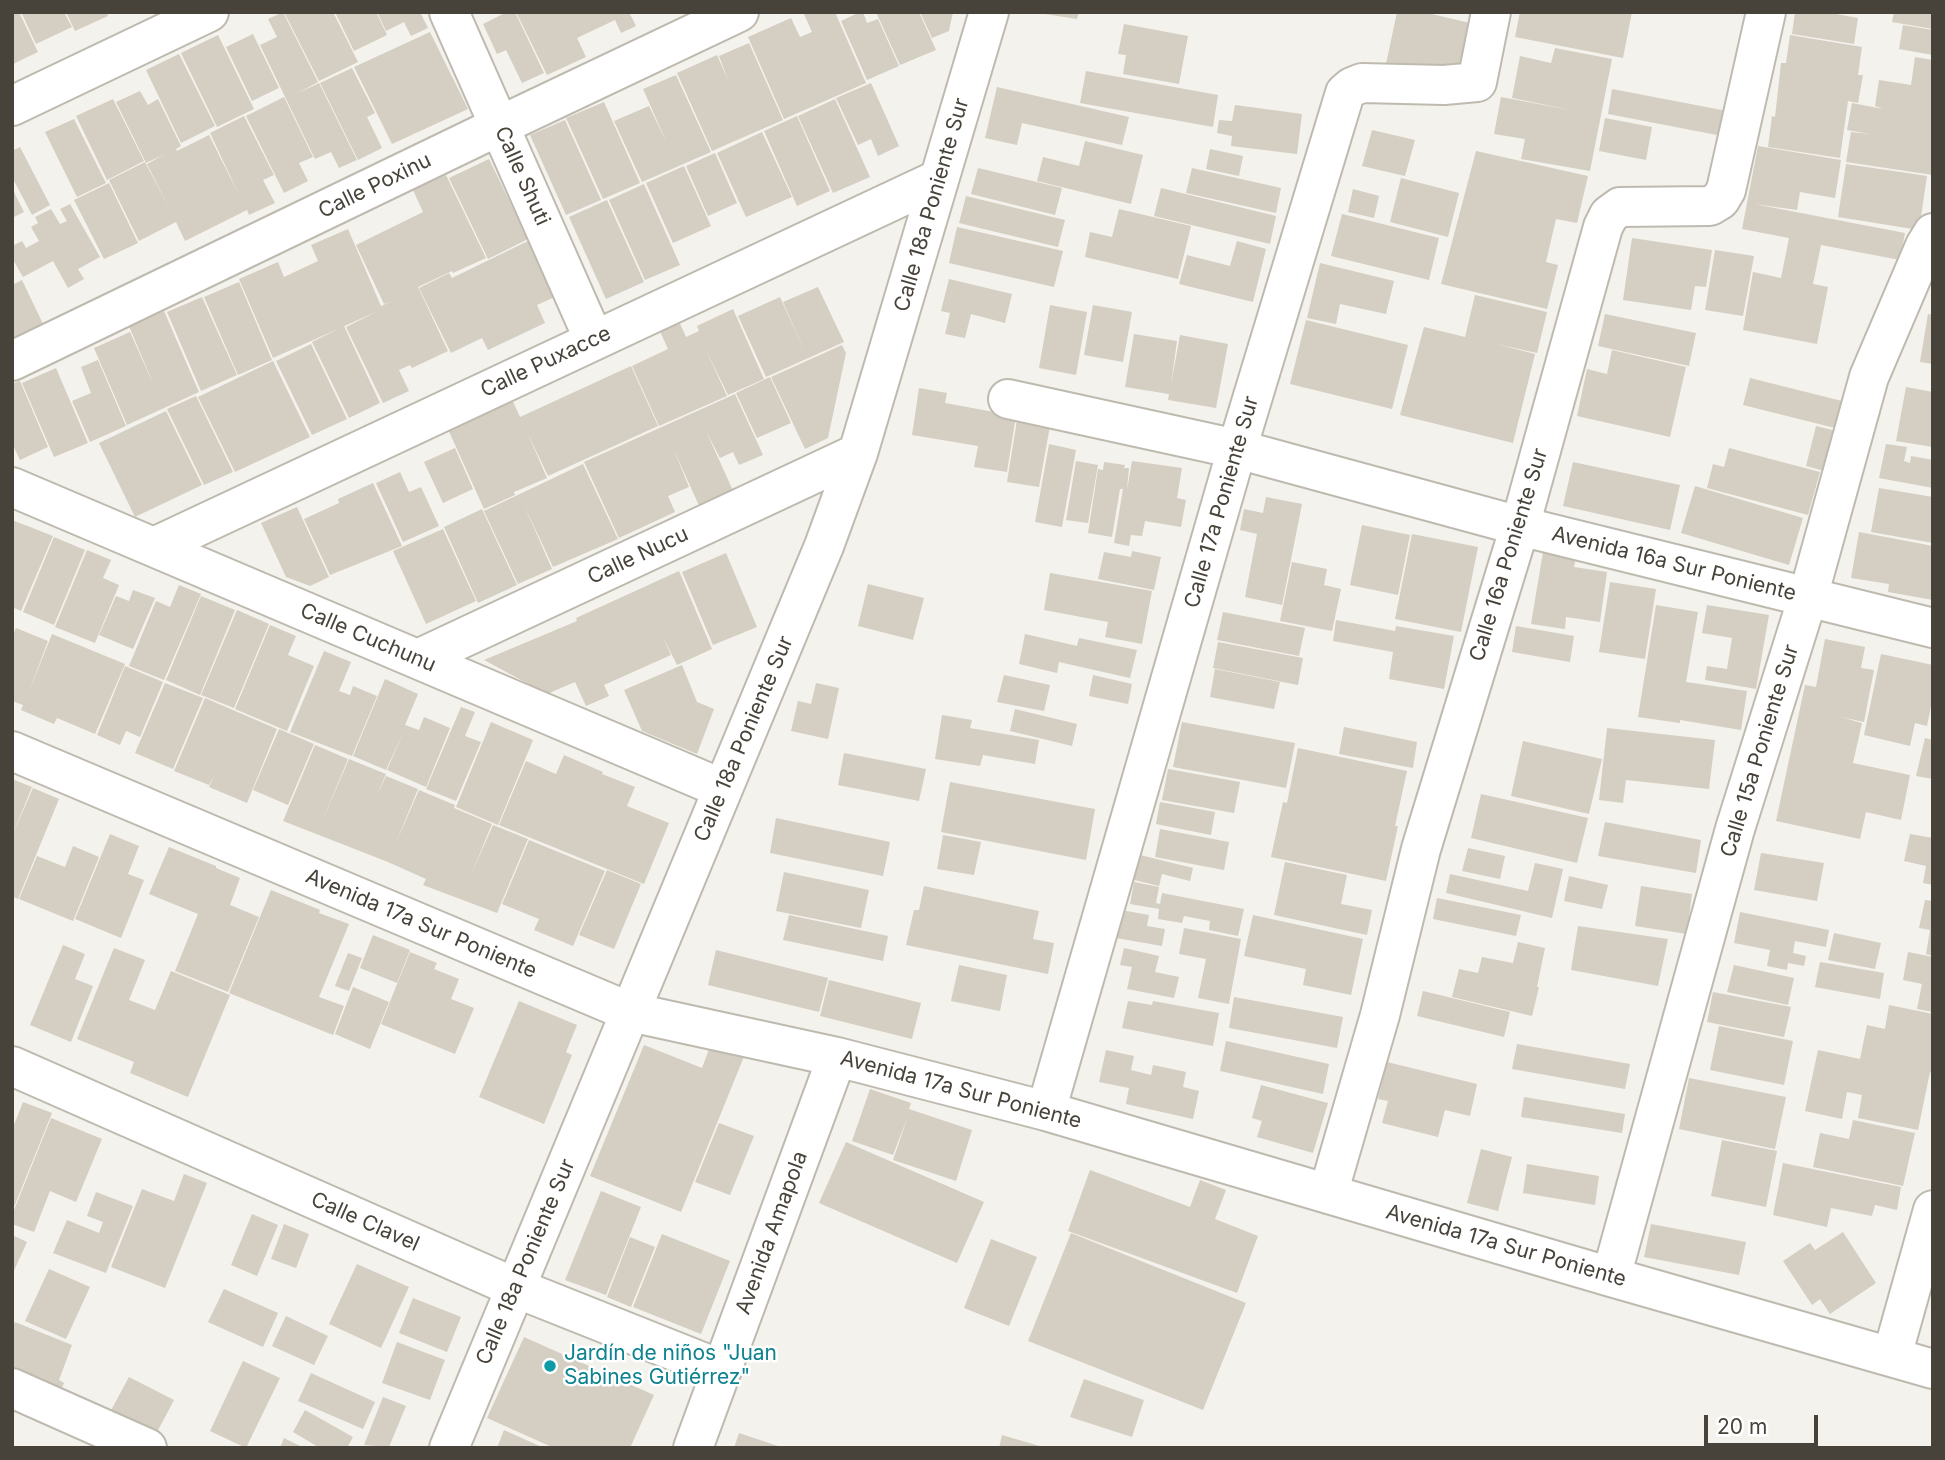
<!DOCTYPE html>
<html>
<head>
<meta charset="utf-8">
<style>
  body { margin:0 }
  #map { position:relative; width:1945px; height:1460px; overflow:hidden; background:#f4f2ec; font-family:Inter,sans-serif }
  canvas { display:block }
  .frame { position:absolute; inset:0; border:14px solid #48433a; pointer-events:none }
  .scale { position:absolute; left:1704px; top:1415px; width:114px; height:32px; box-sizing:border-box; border:4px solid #48433a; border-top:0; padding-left:9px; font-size:21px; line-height:24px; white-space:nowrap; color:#48433a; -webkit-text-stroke:5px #fff; paint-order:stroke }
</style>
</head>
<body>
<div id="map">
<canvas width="1945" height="1460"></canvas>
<div class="frame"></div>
<div class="scale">20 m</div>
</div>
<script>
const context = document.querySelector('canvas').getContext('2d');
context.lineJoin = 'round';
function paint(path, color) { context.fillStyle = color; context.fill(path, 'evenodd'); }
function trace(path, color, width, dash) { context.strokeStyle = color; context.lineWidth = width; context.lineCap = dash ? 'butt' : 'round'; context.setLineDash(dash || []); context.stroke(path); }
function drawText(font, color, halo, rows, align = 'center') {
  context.font = font + ' Inter,sans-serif'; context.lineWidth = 5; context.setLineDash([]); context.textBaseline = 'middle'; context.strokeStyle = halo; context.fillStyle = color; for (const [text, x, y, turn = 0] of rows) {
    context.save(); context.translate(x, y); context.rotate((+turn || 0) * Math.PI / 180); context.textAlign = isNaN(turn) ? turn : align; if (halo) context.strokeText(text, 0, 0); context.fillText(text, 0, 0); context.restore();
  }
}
paint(new Path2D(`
  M12 12H19L38 52 13 64Z
  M21 12H64L72 27 36 44Z
  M66 12H107L108 16 75 31Z
  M283 12 318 82 298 93 319 83 357 160 339 168 331 152 315 159 260 45 277 37 268 19Z
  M284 12H333L358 62 319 81Z
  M335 12H376L387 35 354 51Z
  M377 12H420L428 28 411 36 404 22 386 31Z
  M507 12H515L544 73 522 83 506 50 497 54 483 24Z
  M516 12H629L636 26 621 33 615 20 577 38 586 57 547 75Z
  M803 12H835L866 83 784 119 748 37 791 18 800 37 812 32Z
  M860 12H863L867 23 878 19 899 66 867 80 841 21Z
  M876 12H919L936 50 900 65Z
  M920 12H953L949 31 932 38Z
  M1045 12H1079L1077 19 1045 14Z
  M1397 12H1423L1470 23 1458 80 1386 64Z
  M1520 12H1632L1623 58 1515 37Z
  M1795 12H1825L1858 18 1854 44 1792 34Z
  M1894 12H1933V29L1892 22Z
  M1124 24 1188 36 1179 84 1123 74 1126 55 1118 54Z
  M1903 25 1933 30V55L1899 49Z
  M430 32 468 109 392 144 354 67Z
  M253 34 279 88 252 101 226 47Z
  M218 35 254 109 217 127 181 53Z
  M1790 35 1862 47 1858 75H1863L1858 103 1848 101 1840 158 1768 147 1772 116 1775 117 1781 63H1786Z
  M749 43 783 120 712 151 677 73 717 55 728 80 719 56Z
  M1555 48 1612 59 1590 171 1521 159 1525 139 1494 134 1501 97 1576 111 1512 98 1520 56 1551 63Z
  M179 54 215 126 181 143 146 70Z
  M1915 57 1933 60V175L1846 162 1851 132 1870 134 1847 130 1852 103 1883 109 1875 106 1879 80 1911 85Z
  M352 68 375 113 367 117 382 148 358 160 320 83Z
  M1086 71 1218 95 1213 127 1080 103Z
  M676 75 711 152 642 182 614 121 649 106 667 143 643 89Z
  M871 83 899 146 878 156 871 139 858 145 836 98Z
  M997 87 1129 117 1122 145 1022 123 1017 145 985 138Z
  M1612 89 1727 111 1722 136 1608 114Z
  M140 91 148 105 158 99 181 146 176 149 177 151 209 135 240 197 210 133 244 116 274 175 263 180 275 203 249 215 247 210 185 241 176 222 139 241 109 180 145 162 169 208 147 164 165 154 146 163 116 102Z
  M284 97 313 157 299 163 308 181 284 193 246 116Z
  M113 99 144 161 107 180 76 116Z
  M835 99 870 177 833 193 798 116Z
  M604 102 640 183 603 199 566 118Z
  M1235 105 1302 114 1297 154 1231 146 1232 136 1217 133 1219 120 1232 121Z
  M797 116 830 191 797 206 764 131Z
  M1605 118 1652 127 1646 160 1599 151Z
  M74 119 106 183 77 197 45 132Z
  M565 120 601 200 566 215 530 135Z
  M1372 130 1415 140 1405 176 1362 166Z
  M762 132 792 197 746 217 717 153Z
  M1085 141 1143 155 1131 204 1037 181 1043 157 1079 166Z
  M1758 146 1841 160 1835 198 1800 192 1797 210 1754 204 1905 233 1900 260 1821 245 1813 284 1828 287 1817 344 1743 330 1753 272 1781 278 1789 238 1742 229Z
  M20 147 50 205 32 215 12 177V151Z
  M1210 149 1243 156 1239 176 1206 169Z
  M1476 151 1588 176 1577 223 1556 219 1546 262 1558 265 1547 309 1441 284Z
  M715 153 737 203 708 216 686 166Z
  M489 159 528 239 488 259 449 178Z
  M1846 164 1927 176 1919 230 1838 217Z
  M684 166 711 226 673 243 646 183Z
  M978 168 1062 188 1055 215 971 194Z
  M1192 168 1281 188 1276 213 1186 193Z
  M446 175 486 258 453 273 452 271 418 287 448 351 412 368 410 365 399 370 409 391 383 403 346 327 378 311 273 358 239 279 278 262 284 277 318 261 311 245 348 229 381 306 392 301 384 304 356 245 423 212 413 190Z
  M1401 178 1459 193 1448 237 1390 222Z
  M109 183 138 243 104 259 74 200Z
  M644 184 680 265 645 280 609 200Z
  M12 188 24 212 12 218Z
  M1161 188 1276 216 1270 244 1154 216Z
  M1353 189 1379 196 1374 218 1348 212Z
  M966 196 1065 220 1058 247 959 223Z
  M607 200 644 282 606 299 569 217Z
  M70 204 100 257 78 269 84 279 68 288 53 261 23 277 12 258V246L22 241 26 248 39 241 31 227 38 223 35 217 51 209 60 224 67 221 60 209Z
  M1119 209 1191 226 1178 279 1085 257 1090 232 1112 237Z
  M1342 214 1439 238 1429 280 1331 256Z
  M957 227 1063 251 1054 287 949 263Z
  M1632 238 1712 250 1706 287 1695 286 1691 310 1623 300Z
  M528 241 555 297 537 305 545 323 488 350 482 338 451 353 419 288 449 273 452 278Z
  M1237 241 1266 249 1253 302 1179 284 1187 255 1230 266Z
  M1715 250 1754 256 1743 316 1705 310Z
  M1320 263 1394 281 1386 314 1340 304 1336 324 1307 318Z
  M949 279 1012 294 1005 323 971 314 965 338 945 334 950 313 941 311Z
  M22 280 44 326 12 342V285Z
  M239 282 272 360 238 375 204 297Z
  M818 287 844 342 766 377 738 316 780 297 806 355 783 302Z
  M1475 295 1547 312 1537 353 1496 344 1535 354 1513 443 1400 415 1424 327 1465 337Z
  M202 297 237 375 201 391 167 312Z
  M1050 305 1087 312 1076 375 1039 368Z
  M1093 305 1132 312 1123 362 1084 355Z
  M733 309 764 379 728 395 705 348 727 396 659 426 632 366 668 349 658 327 678 319 686 337 699 331 697 326Z
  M164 311 199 392 127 425 94 348 130 332 155 388 129 326Z
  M1605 314 1696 333 1689 366 1598 346Z
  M1928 314 1933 315V364L1920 362Z
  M1306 320 1408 345 1392 409 1290 384Z
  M344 326 380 403 349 418 312 342Z
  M1134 334 1177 341 1171 385 1180 335 1228 344 1216 408 1168 400 1169 394 1125 387Z
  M311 344 347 419 312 435 276 361Z
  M842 345 846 353 828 438 805 449 771 377Z
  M1612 350 1686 367 1670 437 1577 416 1587 369 1607 374Z
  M98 360 126 426 90 442 72 401 91 393 81 367Z
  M273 361 310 437 235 472 198 397Z
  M631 366 658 426 548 476 527 432 547 478 514 492 515 495 484 509 447 427 510 395 520 417Z
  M56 368 88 443 54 457 22 383Z
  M770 377 791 423 757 438 736 393Z
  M1750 378 1846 402 1839 429 1743 405Z
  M20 381 48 447 20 460 12 443V384Z
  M1906 387 1933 392V447L1896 441Z
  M919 388 947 393 945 403 1016 416 1007 472 974 467 978 446 912 435Z
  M735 394 763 455 739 465 733 452 720 458 706 431 735 495 701 510 673 448 689 487 668 496 675 512 619 538 584 462Z
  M196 396 233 472 204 485 167 409Z
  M166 411 202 485 135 517 99 443Z
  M1017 420 1050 426 1039 487 1007 482Z
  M1816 426 1845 433 1835 474 1806 466Z
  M1049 444 1076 450 1062 527 1035 522Z
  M1886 444 1907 447 1904 461 1910 463 1911 456 1933 460V488L1879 478Z
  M455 448 473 489 443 503 424 462Z
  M1729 448 1820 472 1808 515 1707 488 1713 464 1724 467Z
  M1076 461 1098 465 1088 523 1066 520Z
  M1132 461 1182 468 1177 498 1186 500 1181 527 1145 521 1142 536 1131 535 1129 546 1114 543 1123 489H1120L1112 537 1088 533 1098 469 1103 470 1104 462 1125 465 1124 468H1129L1127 490Z
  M1573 462 1680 485 1670 530 1563 506Z
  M583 464 618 539 553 567 524 505 552 569 518 584 484 511Z
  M400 472 409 492 421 487 439 526 403 542 376 483Z
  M373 483 402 546 330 575 304 519 339 503 338 499Z
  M1695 486 1803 518 1789 565 1681 533Z
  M1879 488 1933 497V543L1871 532Z
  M1266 497 1302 504 1282 605 1245 597 1257 534 1240 530 1244 509 1263 513Z
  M297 507 329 577 310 586 286 577 261 523Z
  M482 509 517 585 478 603 444 527Z
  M12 520 53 536 21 611 12 607Z
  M1362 525 1410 535 1398 595 1350 585Z
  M443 529 476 601 426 624 393 551Z
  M1859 532 1933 546V600L1888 592 1889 584 1851 578Z
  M1412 534 1478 547 1461 632 1395 619Z
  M54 537 85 550 54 625 23 612Z
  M1544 546 1577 552 1574 567 1607 572 1600 622 1566 617 1565 629 1531 624Z
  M87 550 111 560 103 578 119 585 95 643 55 627Z
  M1132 551 1161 557 1154 590 1098 579 1104 552 1131 557Z
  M726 553 757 627 713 645 682 572Z
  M1292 562 1327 569 1324 585 1341 589 1332 631 1280 621Z
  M679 571 712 649 677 665 663 637 671 655 604 685 609 696 586 706 575 682 547 694 484 660 577 621 576 618Z
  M1050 573 1152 591 1142 644 1105 637 1108 622 1044 610Z
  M1610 582 1656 589 1645 659 1599 652Z
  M868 584 924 598 913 640 858 626Z
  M179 585 201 594 164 680 129 666 156 601 170 607Z
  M133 590 155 598 133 649 99 635 116 596 129 601Z
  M201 596 235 610 200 695 166 680Z
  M1656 605 1698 612 1686 682 1747 691 1741 730 1680 720V723L1638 717Z
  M1707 605 1769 615 1756 689 1705 680 1707 666 1727 669 1732 638 1702 633Z
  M237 610 269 624 234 708 201 695Z
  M1223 612 1305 628 1299 656 1217 640Z
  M1336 620 1395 631 1396 626 1454 636 1444 689 1389 679 1393 652 1333 641Z
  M270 625 296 636 288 655 314 666 287 731 235 709Z
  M1516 626 1574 636 1570 662 1512 652Z
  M16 628 48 641 28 694 52 634 125 664 95 734 57 718 54 724 21 710 23 705 12 701V638Z
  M1025 634 1077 646 1079 638 1137 650 1130 678 1059 662 1057 673 1019 664Z
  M1825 639 1865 647 1861 668 1874 670 1864 722 1841 717 1862 723 1853 763 1910 775 1901 820 1866 812 1860 839 1776 821 1805 685 1816 687Z
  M1218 642 1303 658 1298 685 1213 668Z
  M324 651 351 662 339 691 350 695 353 686 377 696 352 756 290 732Z
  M1881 654 1933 665V697L1927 726 1915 723 1910 746 1864 735Z
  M682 665 697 702 714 709 697 754 642 731 624 690Z
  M125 666 163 682 140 737 126 731 120 745 97 735Z
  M1215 669 1280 682 1274 709 1210 697Z
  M1004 675 1050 685 1044 711 997 702Z
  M1093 675 1132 684 1128 704 1089 696Z
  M385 679 418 694 405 725 419 730 424 717 450 728 426 787 387 770 404 731 386 770 353 756Z
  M165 683 203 698 173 769 135 753Z
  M816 683 839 688 828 739 791 731 798 701 811 704Z
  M205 698 277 729 247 803 209 787 214 776 209 785 174 771Z
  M461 707 475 712 465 736 481 742 456 801 426 789Z
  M1015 709 1077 724 1072 746 1010 731Z
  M942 715 972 720 970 728 1039 740 1035 764 983 755 980 766 935 759Z
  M491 722 533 740 498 825 456 807Z
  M1182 722 1295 743 1286 788 1173 767Z
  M1344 727 1417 742 1413 768 1339 754Z
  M1607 728 1715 740 1709 789 1626 780 1623 803 1599 800Z
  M279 729 314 744 288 805 253 790Z
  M1925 738 1933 740V779L1916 776Z
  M1523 741 1602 759 1589 814 1511 796Z
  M315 745 348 759 321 824 349 759 386 774 376 797 386 776 418 789 395 845 419 790 455 805 454 808 492 824 471 875 493 825 528 839 497 913 423 885 426 879 388 862 283 821Z
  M1298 748 1407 771 1395 826H1398L1386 881 1271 857 1283 802 1287 803Z
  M844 753 926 769 919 801 838 785Z
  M564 755 603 772 602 774 635 787 627 806 669 823 644 884 499 825 526 761 556 774Z
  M1168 769 1240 782 1234 813 1162 800Z
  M12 779 32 787 12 836 33 788 59 799 18 899 12 896Z
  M950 782 1095 809 1086 860 941 832Z
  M1481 794 1588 818 1577 863 1471 838Z
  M1160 802 1215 812 1211 835 1156 824Z
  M776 818 890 842 883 876 770 853Z
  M1605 822 1701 840 1696 873 1598 856Z
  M1160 829 1229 842 1224 870 1155 857Z
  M110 834 139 846 128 874 144 880 121 938 75 919Z
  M1910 834 1933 838V885L1923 883 1926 866 1904 861Z
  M943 835 981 842 974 875 937 869Z
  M529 840 605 871 573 946 534 930 539 919 502 904Z
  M73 846 99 857 73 921 19 899 37 856 65 867Z
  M169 847 216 866V868L240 878 230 905 259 917 228 992 175 971 198 914 149 894Z
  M1468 848 1505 856 1500 879 1462 871Z
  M1761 853 1824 863 1817 901 1754 890Z
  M1140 855 1193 868 1190 881 1162 874 1159 886 1134 880Z
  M1285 862 1347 875 1341 904 1372 910 1367 935 1274 915Z
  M1535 863 1563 869 1552 918 1446 893 1450 874 1528 891Z
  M607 870 641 884 614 949 579 935Z
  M784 872 869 890 861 928 776 911Z
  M1569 876 1608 885 1602 909 1564 901Z
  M1134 882 1159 887 1156 903 1160 904 1162 893 1244 909 1238 936 1209 930 1210 921 1184 916 1182 923 1158 919 1159 909 1130 904Z
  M924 886 1039 911 1033 939 1054 943 1048 974 906 945 914 910H919Z
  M1641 886 1692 894 1687 934 1635 926Z
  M271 890 320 910 319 913 349 924 319 997 344 1006 333 1035 229 993Z
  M1437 898 1521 915 1516 936 1433 919Z
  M1925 900 1933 901V956L1926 954 1930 930 1919 928Z
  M1121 910 1149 915 1147 926 1165 929 1162 946 1116 938Z
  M1740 912 1829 930 1826 947 1795 941 1793 953 1806 956 1804 966 1788 963 1787 970 1767 966 1770 950 1734 943Z
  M789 915 888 936 883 961 783 940Z
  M1253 915 1363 939 1351 995 1303 985 1306 969 1244 956Z
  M1578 926 1668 939 1658 986 1571 970Z
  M1184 928 1241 939 1229 1004 1198 998 1206 959 1179 954Z
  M1834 933 1881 943 1875 969 1828 960Z
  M373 935 410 950 397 983 360 968Z
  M1518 942 1545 948 1537 987H1539L1532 1016 1452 997 1459 969 1478 973 1482 957 1513 963Z
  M63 945 85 954 75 979 93 986 71 1042 30 1025Z
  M114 948 145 960 129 1000 155 1010 171 971 230 995 188 1097 130 1073 134 1062 77 1039Z
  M1124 948 1159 956 1155 972 1179 977 1174 998 1127 989 1132 967 1120 965Z
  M716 950 828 978 819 1012 708 985Z
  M410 952 437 963 434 969 459 979 451 999 474 1008 455 1054 381 1024Z
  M1908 952 1933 957V1012L1917 1009 1922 984 1903 980Z
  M348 953 362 958 349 991 335 986Z
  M1820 962 1884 973 1880 999 1815 987Z
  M959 965 1007 975 1000 1011 951 1001Z
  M1734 965 1794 978 1788 1005 1727 992Z
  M829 980 921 1003 912 1039 820 1016Z
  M353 987 389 1002 370 1049 335 1034Z
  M1423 991 1510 1012 1504 1037 1417 1016Z
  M1713 992 1791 1007 1784 1037 1707 1022Z
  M1234 997 1343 1017 1337 1048 1229 1028Z
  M519 1001 577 1025 566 1052 572 1055 544 1124 479 1097Z
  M1128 1001 1152 1005 1153 1001 1219 1013 1213 1046 1122 1028Z
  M1889 1005 1933 1014V1073L1930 1072 1918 1130 1858 1118 1862 1095 1847 1092 1842 1119 1805 1111 1818 1050 1860 1059 1867 1025 1885 1029Z
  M1719 1026 1793 1041 1784 1085 1710 1070Z
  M712 1041 745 1054 681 1212 590 1176 644 1045 702 1068Z
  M1226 1041 1329 1064 1323 1094 1220 1071Z
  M1517 1044 1630 1064 1625 1089 1512 1069Z
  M1106 1050 1134 1056 1131 1070 1151 1075 1153 1065 1186 1072 1183 1087 1199 1091 1193 1119 1126 1104 1129 1088 1099 1082Z
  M1387 1062 1477 1084 1470 1116 1445 1110 1438 1137 1382 1123 1388 1101 1378 1099Z
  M1689 1078 1786 1097 1775 1149 1679 1129Z
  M1261 1085 1328 1103 1313 1153 1257 1137 1262 1121 1252 1118Z
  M870 1089 911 1103 909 1109 972 1130 956 1181 893 1160 908 1116 893 1155 852 1141Z
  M1524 1097 1625 1114 1622 1133 1521 1117Z
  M23 1102 52 1113 12 1212V1130Z
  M51 1118 102 1139 76 1202 50 1191 34 1232 12 1224V1215Z
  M1853 1120 1915 1133 1903 1186 1813 1167 1820 1133 1849 1139Z
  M719 1123 754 1136 730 1195 695 1182Z
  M1722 1140 1777 1151 1766 1207 1711 1196Z
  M846 1142 984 1202 957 1263 819 1203Z
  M1481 1149 1512 1157 1498 1211 1467 1203Z
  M1783 1163 1901 1187 1897 1210 1875 1205 1872 1216 1831 1208 1827 1227 1773 1215Z
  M1527 1164 1599 1176 1595 1205 1523 1193Z
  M1090 1170 1190 1207 1200 1180 1226 1190 1215 1219 1258 1236 1237 1293 1068 1231Z
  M184 1174 207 1183 165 1288 111 1267 142 1189 174 1201Z
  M601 1191 641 1207 606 1295 565 1280Z
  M96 1192 133 1206 106 1273 53 1253 67 1220 99 1233 103 1222 87 1216Z
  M252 1214 278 1225 257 1276 231 1265Z
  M284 1224 309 1234 296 1268 271 1259Z
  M1651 1224 1746 1242 1739 1275 1644 1257Z
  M1843 1232 1876 1283 1830 1314 1820 1299 1812 1305 1783 1261 1810 1243 1815 1250Z
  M1071 1233 1246 1303 1203 1410 1028 1341Z
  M662 1234 730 1261 701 1334 633 1307Z
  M12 1235 27 1242 12 1275Z
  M630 1237 655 1247 631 1307 607 1297Z
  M991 1239 1037 1257 1009 1326 964 1308Z
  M357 1264 409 1287 381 1348 329 1324Z
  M49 1269 90 1287 66 1339 25 1321Z
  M224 1289 278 1313 263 1347 208 1322Z
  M413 1298 461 1317 447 1352 399 1333Z
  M286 1316 328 1336 314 1365 272 1346Z
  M15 1322 72 1345 59 1380 64 1383 58 1397 12 1380V1329Z
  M524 1337 654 1395 630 1448H554L487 1418Z
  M397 1342 445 1360 430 1400 382 1383Z
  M243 1361 280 1378 246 1448 210 1431Z
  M311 1373 375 1402 363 1429 298 1401Z
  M129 1377 174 1400 155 1436 110 1412Z
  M1084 1379 1144 1400 1132 1437 1070 1417Z
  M383 1397 406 1406 389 1447 364 1445Z
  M305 1410 353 1437 347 1448H320L293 1432Z
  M504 1430 544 1448H497Z
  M739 1433 781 1447V1448H734Z
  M1002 1435 1043 1447V1448H999Z
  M284 1438 304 1448H280Z`), '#d5cec2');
const minor = new Path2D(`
  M449 12 594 340
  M12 106 209 12
  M12 361 499 126 739 12
  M1008 399 1237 449 1520 526 1933 628
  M12 487 723 789
  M154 547 939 179
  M418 659 858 453
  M12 751 630 1012 837 1057 1046 1111 1611 1277 1933 1369
  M12 1066 516 1288 722 1370
  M1046 1111 1237 449 1345 93 1352 87 1362 83 1444 85 1477 82 1491 12
  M1328 1194 1380 1015 1421 849 1520 526 1603 227 1609 215 1620 207 1710 206 1720 200 1726 190 1766 12
  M1611 1277 1735 829 1808 597 1869 377 1925 246 1933 233
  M1892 1356 1933 1210
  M12 1388 147 1448
  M449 1448 824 546 858 453 989 12
  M693 1448 837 1057`);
trace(minor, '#bfbaaf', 42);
trace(minor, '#fff', 38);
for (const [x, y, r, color] of [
  [550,1366,7,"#0f9aa8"]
]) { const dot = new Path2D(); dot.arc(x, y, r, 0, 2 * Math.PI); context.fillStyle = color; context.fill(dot); trace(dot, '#fff', 2.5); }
drawText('21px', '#48433a', '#fff', [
  ["Calle Shuti",522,176,66],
  ["Calle Poxinu",375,186,-26],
  ["Calle 18a Poniente Sur",932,205,-74],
  ["Calle Puxacce",546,362,-25],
  ["Calle 17a Poniente Sur",1222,502,-74],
  ["Calle 16a Poniente Sur",1509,555,-73],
  ["Calle Nucu",638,556,-25],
  ["Avenida 16a Sur Poniente",1674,564,14],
  ["Calle Cuchunu",368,638,23],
  ["Calle 18a Poniente Sur",744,739,-67],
  ["Calle 15a Poniente Sur",1760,751,-73],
  ["Avenida 17a Sur Poniente",421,924,23],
  ["Avenida 17a Sur Poniente",961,1090,15],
  ["Calle Clavel",365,1222,24],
  ["Avenida Amapola",772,1233,-70],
  ["Avenida 17a Sur Poniente",1506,1246,16],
  ["Calle 18a Poniente Sur",526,1262,-67]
]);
drawText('21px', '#0d838f', '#fff', [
  ["Jardín de niños \"Juan",564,1354],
  ["Sabines Gutiérrez\"",564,1378]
], 'left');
</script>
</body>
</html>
